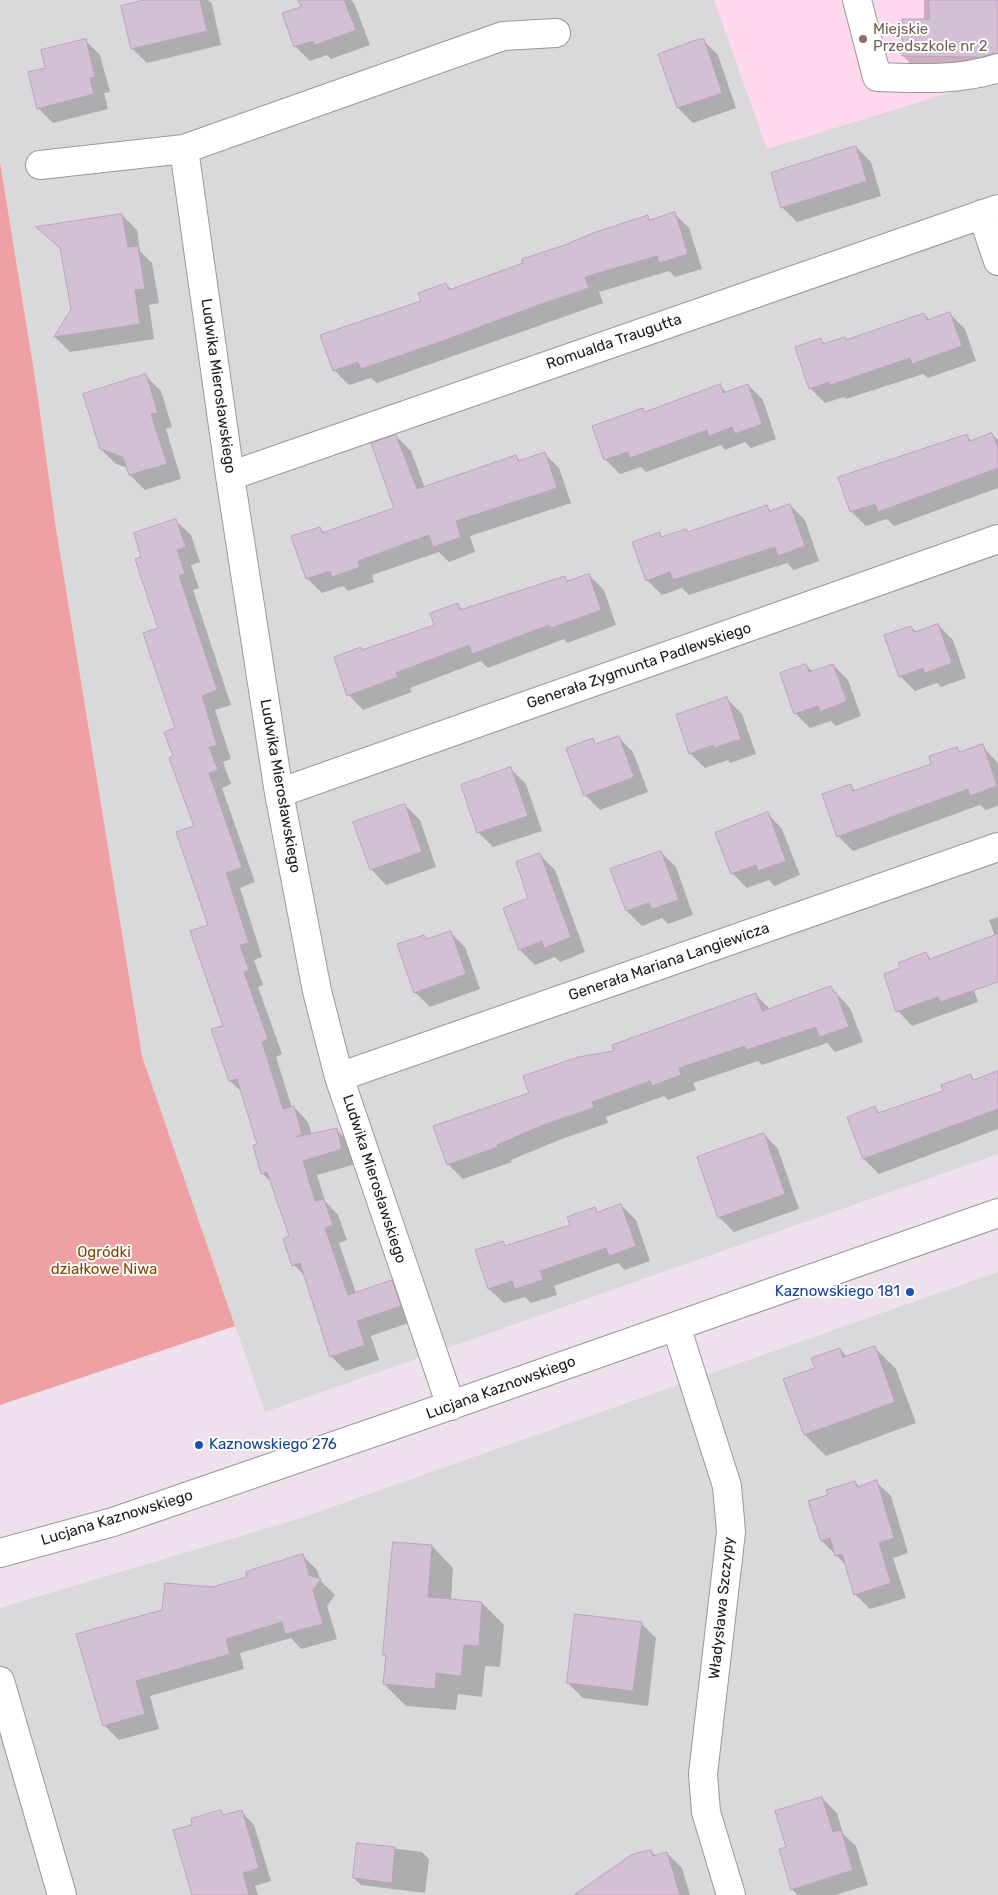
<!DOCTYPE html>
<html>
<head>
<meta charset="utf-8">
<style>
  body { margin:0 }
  canvas { display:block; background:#eee0ec }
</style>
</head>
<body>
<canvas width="998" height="1895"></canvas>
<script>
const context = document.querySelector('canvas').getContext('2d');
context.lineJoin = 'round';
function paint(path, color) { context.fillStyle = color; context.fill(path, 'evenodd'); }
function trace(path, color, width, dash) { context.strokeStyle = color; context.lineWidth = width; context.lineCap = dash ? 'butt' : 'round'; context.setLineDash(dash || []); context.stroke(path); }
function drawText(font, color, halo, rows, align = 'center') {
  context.font = font + ' Rubik,sans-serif'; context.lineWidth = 4; context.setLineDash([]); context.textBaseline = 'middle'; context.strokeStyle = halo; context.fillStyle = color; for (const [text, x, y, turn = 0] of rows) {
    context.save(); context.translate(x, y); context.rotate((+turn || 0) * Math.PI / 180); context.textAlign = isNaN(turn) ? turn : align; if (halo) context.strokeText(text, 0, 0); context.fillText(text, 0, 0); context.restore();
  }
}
paint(new Path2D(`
  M0 0H998V1154L265 1412 142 1056 55 522 36 384 0 162Z
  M998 1272V1895H0V1608L301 1518Z`), '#d9d8da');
paint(new Path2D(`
  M714 0H998V78L767 149Z`), '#ffd8ed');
paint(new Path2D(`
  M0 162 36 384 55 522 142 1056 235 1326 0 1405Z`), '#eea0a2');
paint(new Path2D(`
  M142 0H208L212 4 221 45 147 63 132 48Z
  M307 0H351L354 3 370 45 331 59 327 55 310 61 295 46 302 7Z
  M924 0H998V83H930L903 56 924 20Z
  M85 40 100 55 110 92 104 93 108 109 53 123 38 108 47 68Z
  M703 40 718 55 736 108 693 123 678 108Z
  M856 147 871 162 881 196 797 222 782 207Z
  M674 213 689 228 702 269 675 277 669 271 599 292 603 303 377 383 371 378 349 385 334 370 446 284 452 290 648 217 651 221Z
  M122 215 137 230 140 251 152 263 159 303 149 305 154 339 70 352 55 337 72 310 62 250 39 228Z
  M924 314 930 320 950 314 965 329 976 361 928 378 923 374 846 399 844 397 825 403 810 388 821 340 826 345 845 338 848 341Z
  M146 376 161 391 172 427 166 429 181 479 145 490 130 475 128 468 116 464 101 449Z
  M748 385 763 400 776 439 751 448 745 442 725 450 721 445 646 472 641 467 620 474 605 459 643 410 646 413 720 386 727 393Z
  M992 434 998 440V488L894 526 887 519 866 526 851 511 966 436 972 441Z
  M396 436 411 451 425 488 515 456 521 461 544 453 559 468 571 503 470 536 475 552 449 562 439 552 372 575 374 582 348 591 343 586 322 593 307 578 319 528 324 533 396 509Z
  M790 505 805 520 819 561 794 570 787 563 689 595 682 588 662 595 647 580 659 533 664 538 689 533 766 506 772 512Z
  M176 521 191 535 200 562 191 565 199 588 193 590 231 705 215 710 231 759 223 762 231 784 222 788 255 882 240 888 262 957 254 960 263 985 258 987 282 1054 276 1057 292 1108 294 1107 308 1122 312 1135 337 1130 351 1144 356 1164 317 1175 325 1201 338 1215 347 1240 339 1243 356 1293 391 1281 406 1296 414 1321 371 1336 379 1360 346 1371 331 1356 306 1277 294 1265 290 1237 272 1183 262 1173 259 1145 243 1093 230 1081 213 1030 224 1026 196 827 174 757 177 729 160 629 143 558Z
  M589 575 604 590 616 625 567 643 564 639 488 668 481 661 410 688 412 692 363 710 349 695 360 648 363 651 436 626 458 605 463 610 564 577 569 582Z
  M938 625 953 640 966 678 941 687 937 683 915 691 900 676 911 627 917 633Z
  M806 665 813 672 833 665 848 680 861 716 836 726 831 721 810 728 795 713Z
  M727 699 742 714 756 754 730 763 728 760 705 768 690 753Z
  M618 737 633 752 648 792 600 810 585 795 592 740 597 745Z
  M982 746 998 763V806L986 810 980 805 853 851 838 836 851 786 856 791 933 764 957 748 961 753Z
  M511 769 526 784 542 831 493 847 478 832Z
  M405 805 420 820 436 867 386 885 372 870 355 823Z
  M768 814 782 829 800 875 774 886 769 880 747 888 732 873Z
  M661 852 676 867 693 915 668 924 662 918 642 926 627 911Z
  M540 855 555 870 585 952 560 962 555 957 535 965 520 950 504 908 529 899Z
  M998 917V945L989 920Z
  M450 932 465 947 480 989 430 1007 415 992 424 936 428 940Z
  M926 954 931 959 966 967 978 1002 912 1026 898 1011 901 969Z
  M831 988 850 1008 863 1042 835 1052 827 1043 762 1065 758 1061 693 1083 696 1090 668 1100 664 1096 606 1117 608 1123 559 1140 511 1160 512 1162 463 1179 448 1164 531 1093 616 1052 756 995 770 1009Z
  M971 1076 975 1081 998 1078V1129L879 1174 864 1159 849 1117 875 1108 880 1113 944 1092Z
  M764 1134 778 1149 799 1209 734 1232 719 1217Z
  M621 1205 636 1220 650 1261 625 1270 618 1263 554 1286 557 1295 531 1303 525 1297 504 1303 489 1289 502 1242 507 1247 571 1225 595 1209 599 1213Z
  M874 1347 896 1369 916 1423 826 1456 805 1435 816 1368 840 1349 847 1357Z
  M855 1482 860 1487 876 1482 891 1496 908 1553 893 1558 906 1598 870 1609 855 1594 847 1566 822 1541 829 1496Z
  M432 1546 453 1568 451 1600 482 1603 504 1625 500 1667 485 1666 482 1697 458 1694 456 1710 406 1706 384 1684 387 1658 384 1655Z
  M302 1555 317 1570 320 1580 335 1595 327 1606 337 1639 301 1649 291 1638 240 1653 244 1669 150 1696 159 1729 119 1740 104 1725 163 1611 212 1588 249 1578Z
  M641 1623 656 1638 648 1706 583 1698 568 1683Z
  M822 1798 837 1813 843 1834 856 1846 868 1885 835 1895H798L792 1889 788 1848Z
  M241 1811 254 1825 271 1881 255 1886 258 1895H198L221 1812 225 1816Z
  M358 1844 422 1852 429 1859 425 1893 361 1885 354 1878Z
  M651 1851 656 1856 667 1853 682 1868 690 1895H600Z`), '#0003');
const building = new Path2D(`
  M144 0H200L207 31 131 49 121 6Z
  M298 0H344L356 30 315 45 313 41 294 47 282 13 301 7Z
  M929 0H998V53L980 57 902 56V19H929Z
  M86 39 95 77 90 78 94 94 37 109 28 72 45 68 41 50Z
  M704 39 722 93 677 108 658 54 693 41Z
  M856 146 867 181 781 208 771 173Z
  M675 212 688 254 659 263 657 256 585 277 589 288 538 305 437 343 361 369 358 362 333 371 320 335 421 301 418 293 446 283 449 290 523 263 522 259 565 245 593 233 648 215 649 220Z
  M122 214 128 247 138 246 145 289 135 290 140 324 54 337 71 309 60 248 36 227Z
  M950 312 962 346 912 364 910 358 830 385 829 382 809 389 795 347 821 338 823 344 845 337 846 340 924 313 927 320Z
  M146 374 158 413 151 414 167 464 129 475 123 457 100 449 83 394Z
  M721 384 723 393 748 384 762 424 735 434 732 427 709 436 707 430 630 458 628 452 604 460 592 426 643 408 644 412Z
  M992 433 998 448V468L878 512 875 504 850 512 838 477 967 434 969 441Z
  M396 435 417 489 516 455 518 461 545 452 557 488 456 521 461 537 433 547 429 535 358 561 360 567 332 577 330 571 306 579 291 536 320 527 322 533 394 508 371 443Z
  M790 504 805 546 778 556 775 547 673 580 670 572 646 581 632 542 660 532 661 537 686 529 688 532 767 505 769 511Z
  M176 519 186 547 177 550 185 574 179 575 217 690 202 696 217 745 209 747 218 770 209 773 242 868 226 873 249 943 240 945 249 970 244 972 268 1039 262 1042 283 1109 294 1106 302 1134 296 1137 337 1128 342 1149 303 1161 315 1201 324 1199 333 1225 325 1228 348 1295 392 1280 401 1306 357 1321 365 1345 330 1357 300 1263 292 1266 283 1239 289 1236 267 1172 261 1174 253 1145 257 1144 237 1079 229 1081 211 1029 223 1026 190 931 208 925 176 832 194 826 169 758 173 756 164 732 175 728 143 633 158 628 135 559 141 557 134 533Z
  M589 574 601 610 551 628 549 625 472 654 469 645 396 673 398 677 347 696 334 657 361 647 362 650 434 625 430 613 458 603 460 610 565 576 567 581Z
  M938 624 952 663 925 673 923 668 899 677 884 635 911 626 914 632Z
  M806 664 809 672 833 664 847 701 820 712 818 706 794 714 780 673Z
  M727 697 741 739 714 748 713 745 689 754 676 715Z
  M619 736 634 777 584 796 566 748 593 738 595 744Z
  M983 744 997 786 970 796 968 789 837 837 822 794 851 784 853 791 931 764 929 756 957 747 959 752Z
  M511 767 528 816 477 833 461 785Z
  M405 804 422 852 370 870 353 822Z
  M768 812 786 861 758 871 756 865 731 874 715 833Z
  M661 851 679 900 652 909 649 903 626 911 610 869Z
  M540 853 571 937 544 948 542 941 519 950 503 908 528 898 516 862Z
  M451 931 466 974 414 993 397 944 424 935 426 939Z
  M998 934V982L940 1002 938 997 896 1012 884 974 900 968 898 963 926 952 929 959Z
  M831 986 834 993 836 992 849 1027 819 1037 816 1027 746 1050 745 1046 679 1068 681 1075 652 1086 650 1081 592 1102 594 1108 543 1125 497 1145 498 1147 447 1165 433 1126 529 1093 523 1076 578 1057 614 1051 612 1045 756 993 762 1011Z
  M998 1071V1109L863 1159 847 1117 875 1106 878 1113 943 1091 941 1085 971 1074 973 1080Z
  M764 1133 785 1194 718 1218 697 1157Z
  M621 1204 636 1246 609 1256 606 1248 540 1271 543 1280 515 1289 512 1281 488 1289 475 1250 503 1241 505 1246 570 1225 567 1217 595 1207 597 1212Z
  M875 1346 895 1402 804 1435 783 1379 815 1368 811 1358 840 1348 843 1357Z
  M877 1480 894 1538 879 1543 891 1583 854 1595 842 1554 835 1556 830 1538 821 1541 808 1501 828 1495 826 1490 855 1481 857 1487Z
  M393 1542 432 1545 428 1597 482 1602 479 1646 464 1645 461 1676 436 1673 435 1689 383 1684 386 1656 383 1655Z
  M303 1554 309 1575 321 1579 313 1590 323 1624 285 1634 282 1622 226 1639 230 1654 136 1681 145 1714 103 1726 76 1634 162 1610 165 1583 212 1587 247 1577 246 1572Z
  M575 1614 642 1622 633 1691 567 1683Z
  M822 1797 833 1832 841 1830 853 1870 791 1890 779 1849 786 1847 775 1811Z
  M221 1810 223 1815 242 1810 259 1868 243 1873 249 1895H192L173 1830 192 1825 191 1819Z
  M357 1843 395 1847 392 1883 353 1878Z
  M651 1850 653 1856 667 1852 680 1895H574L631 1855Z`);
paint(building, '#d3c0d5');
trace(building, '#bea1c1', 1);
const minor = new Path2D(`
  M857 0 877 77C919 78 957 81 998 68
  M184 149 230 476 279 793 317 991 339 1077 451 1406
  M40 165 184 149 503 36 556 33
  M982 214 998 261
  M230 476 998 209
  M279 793 998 539
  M339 1077 998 847
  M676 1326 727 1486 731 1532 703 1774 706 1812 731 1895
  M0 1553 113 1522 386 1428 998 1213
  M0 1681 62 1895`);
trace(minor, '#999', 30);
trace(minor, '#fff', 28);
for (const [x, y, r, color] of [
  [863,39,5,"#8d6e63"],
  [910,1292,5,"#1a4fb4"],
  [199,1445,5,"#1a4fb4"]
]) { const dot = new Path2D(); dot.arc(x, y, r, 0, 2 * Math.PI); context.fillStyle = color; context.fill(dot); trace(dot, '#fff', 2); }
drawText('15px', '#785e54', '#fff', [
  ["Miejskie",873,30],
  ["Przedszkole nr 2",873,47]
], 'left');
drawText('15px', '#1c1c1c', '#fff', [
  ["Romualda Traugutta",614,342,-19],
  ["Ludwika Mierosławskiego",218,386,82],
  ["Generała Zygmunta Padlewskiego",639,666,-19],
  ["Ludwika Mierosławskiego",280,786,80],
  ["Generała Mariana Langiewicza",669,962,-19],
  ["Ludwika Mierosławskiego",374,1179,72],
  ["Lucjana Kaznowskiego",501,1388,-20],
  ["Lucjana Kaznowskiego",117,1518,-17],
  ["Władysława Szczypy",722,1608,-84]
]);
drawText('15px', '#824801', '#fff', [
  ["Ogródki",104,1253],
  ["działkowe Niwa",104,1270]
]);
drawText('15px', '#164399', '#fff', [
  ["Kaznowskiego 181",900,1292],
  ["Kaznowskiego 276",209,1445,"left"]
], 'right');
</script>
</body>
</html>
